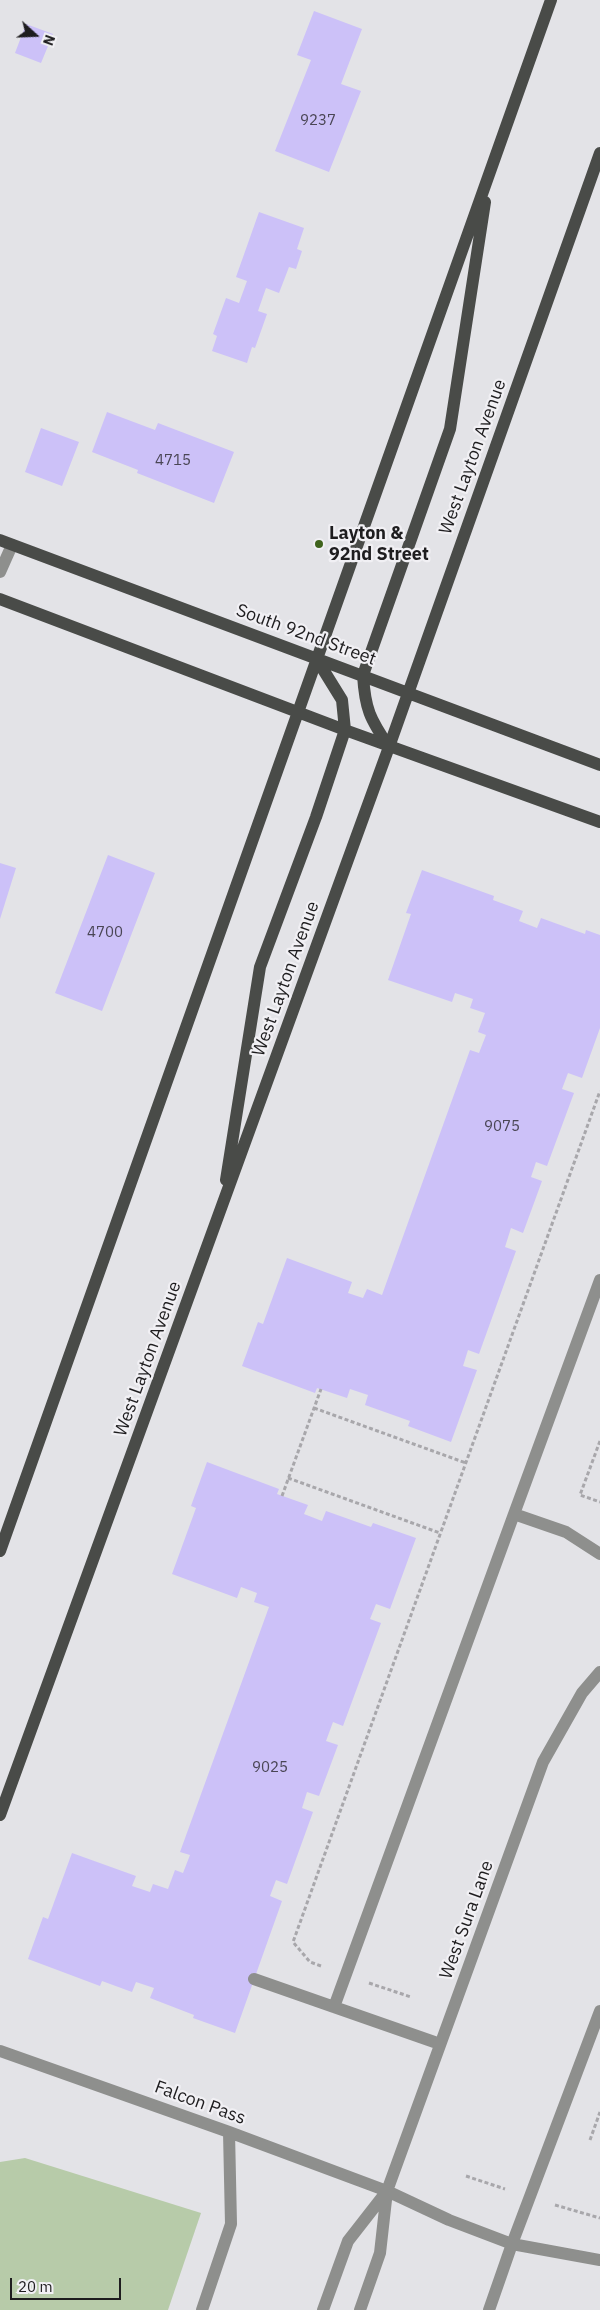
<!DOCTYPE html>
<html>
<head>
<meta charset="utf-8">
<style>
  body { margin:0 }
  #map { position:relative; width:600px; height:2310px; overflow:hidden; background:#e3e3e7; font-family:"IBM Plex Sans",sans-serif }
  canvas { display:block }
  .north { position:absolute; left:10px; top:10px; width:50px; height:50px; -webkit-text-stroke:4px #f1f0f4; paint-order:stroke; rotate:110deg; font-size:14px; font-weight:700; line-height:20px; text-align:center; color:#1e1d1f }
  .north::after { content:''; display:block; margin:auto; width:18px; height:22px; background:#1e1d1f; clip-path:polygon(50% 0,100% 100%,50% 72%,0 100%) }
  .scale { position:absolute; left:10px; top:2278px; width:111px; height:22px; box-sizing:border-box; border:2px solid #1e1d1f; border-top:0; padding-left:6px; font-size:15px; line-height:18px; white-space:nowrap; color:#1e1d1f; -webkit-text-stroke:4px #f1f0f4; paint-order:stroke }
</style>
</head>
<body>
<div id="map">
<canvas width="600" height="2310"></canvas>
<div class="north">N</div>
<div class="scale">20 m</div>
</div>
<script>
const context = document.querySelector('canvas').getContext('2d');
context.lineJoin = 'round';
function paint(path, color) { context.fillStyle = color; context.fill(path, 'evenodd'); }
function trace(path, color, width, dash) { context.strokeStyle = color; context.lineWidth = width; context.lineCap = dash ? 'butt' : 'round'; context.setLineDash(dash || []); context.stroke(path); }
function drawText(font, color, halo, rows, align = 'center') {
  context.font = font + ' "IBM Plex Sans",sans-serif'; context.lineWidth = 4.5; context.setLineDash([]); context.textBaseline = 'middle'; context.strokeStyle = halo; context.fillStyle = color; for (const [text, x, y, turn = 0] of rows) {
    context.save(); context.translate(x, y); context.rotate((+turn || 0) * Math.PI / 180); context.textAlign = isNaN(turn) ? turn : align; if (halo) context.strokeText(text, 0, 0); context.fillText(text, 0, 0); context.restore();
  }
}
paint(new Path2D(`
  M25 2158 201 2213 168 2310H0V2162Z`), '#b7cba9');
paint(new Path2D(`
  M314 11 362 29 341 84 361 91 329 172 275 151 311 60 297 55Z
  M26 24 53 34 41 63 15 53Z
  M259 212 304 228 297 249 302 251 296 269 289 267 279 293 266 288 258 311 267 314 255 348 252 347 247 363 212 351 217 336 213 334 226 298 239 303 247 281 236 277Z
  M107 412 155 430 158 423 234 452 214 503 137 473 138 470 92 452Z
  M41 428 79 442 62 486 25 472Z
  M108 855 155 873 102 1011 55 993Z
  M0 863 16 868 0 919Z
  M422 870 494 896 493 900 523 911 519 921 537 928 541 918 585 934 586 930 600 935V1028L582 1078 568 1073 562 1089 574 1093 547 1166 536 1162 531 1177 542 1181 523 1233 511 1228 505 1247 516 1251 479 1354 468 1350 463 1366 477 1370 451 1442 408 1426 410 1421 365 1405 368 1395 350 1389 347 1398 317 1388 315 1393 242 1366 258 1322 263 1324 287 1258 352 1282 348 1293 363 1298 367 1289 382 1295 470 1050 479 1053 486 1035 478 1032 485 1013 470 1008 473 999 455 993 452 1002 388 980 411 914 406 913Z
  M207 1462 279 1489 277 1494 308 1505 304 1514 322 1521 326 1511 371 1527 373 1523 416 1538 390 1609 376 1604 370 1619 381 1623 343 1726 333 1722 326 1741 338 1745 319 1796 307 1792 302 1808 313 1812 287 1884 276 1880 270 1896 282 1901 235 2033 193 2018 194 2015 150 1998 154 1988 136 1982 132 1992 102 1981 100 1986 28 1959 43 1917 48 1919 72 1853 136 1876 132 1886 150 1892 153 1884 168 1889 175 1870 183 1873 190 1855 180 1852 269 1607 254 1602 257 1593 241 1587 237 1598 172 1574 196 1508 191 1506Z`), '#ccc1f8');
trace(new Path2D(`
  M314 1408 466 1463
  M600 1441 580 1495 600 1502
  M288 1478 440 1533
  M282 1496 321 1389
  M321 1966 310 1962 293 1942 600 1091
  M369 1983 411 1997
  M590 2140 600 2112
  M466 2176 505 2189
  M555 2205 600 2218`), '#a8a7ab', 3, [4, 2.5]);
trace(new Path2D(`
  M0 572 12 545
  M600 1280 514 1514 566 1532 600 1554
  M254 1979 334 2007
  M600 2011 512 2244 600 2260
  M440 2044 334 2007 514 1514
  M0 2051 229 2132 387 2191 449 2220 512 2244 489 2310
  M202 2310 231 2224 229 2132
  M323 2310 348 2241 387 2191
  M360 2310 380 2253 387 2191 543 1762 582 1693 600 1672`), '#8e8f8d', 12);
trace(new Path2D(`
  M0 540 600 765
  M0 599 345 730 600 822
  M389 747C370 719 365 709 363 675L450 429 485 202
  M226 1180 260 967 316 817 345 730 342 700 316 658
  M0 1551 551 0
  M0 1815 389 747 600 153`), '#494b48', 12);
for (const [x, y, r, color] of [
  [319,544,5,"#3f631c"]
]) { const dot = new Path2D(); dot.arc(x, y, r, 0, 2 * Math.PI); context.fillStyle = color; context.fill(dot); trace(dot, '#f1f0f4', 2); }
drawText('15px', '#4a4655', null, [
  ["9237",318,121],
  ["4715",173,461],
  ["4700",105,933],
  ["9075",502,1127],
  ["9025",270,1768]
]);
drawText('18px', '#1e1d1f', '#f1f0f4', [
  ["West Layton Avenue",473,457,-70],
  ["South 92nd Street",306,635,20],
  ["West Layton Avenue",286,979,-70],
  ["West Layton Avenue",148,1359,-70],
  ["West Sura Lane",467,1920,-70],
  ["Falcon Pass",200,2103,20]
]);
drawText('bold 18px', '#1e1d1f', '#f1f0f4', [
  ["Layton &",329,534],
  ["92nd Street",329,555]
], 'left');
</script>
</body>
</html>
